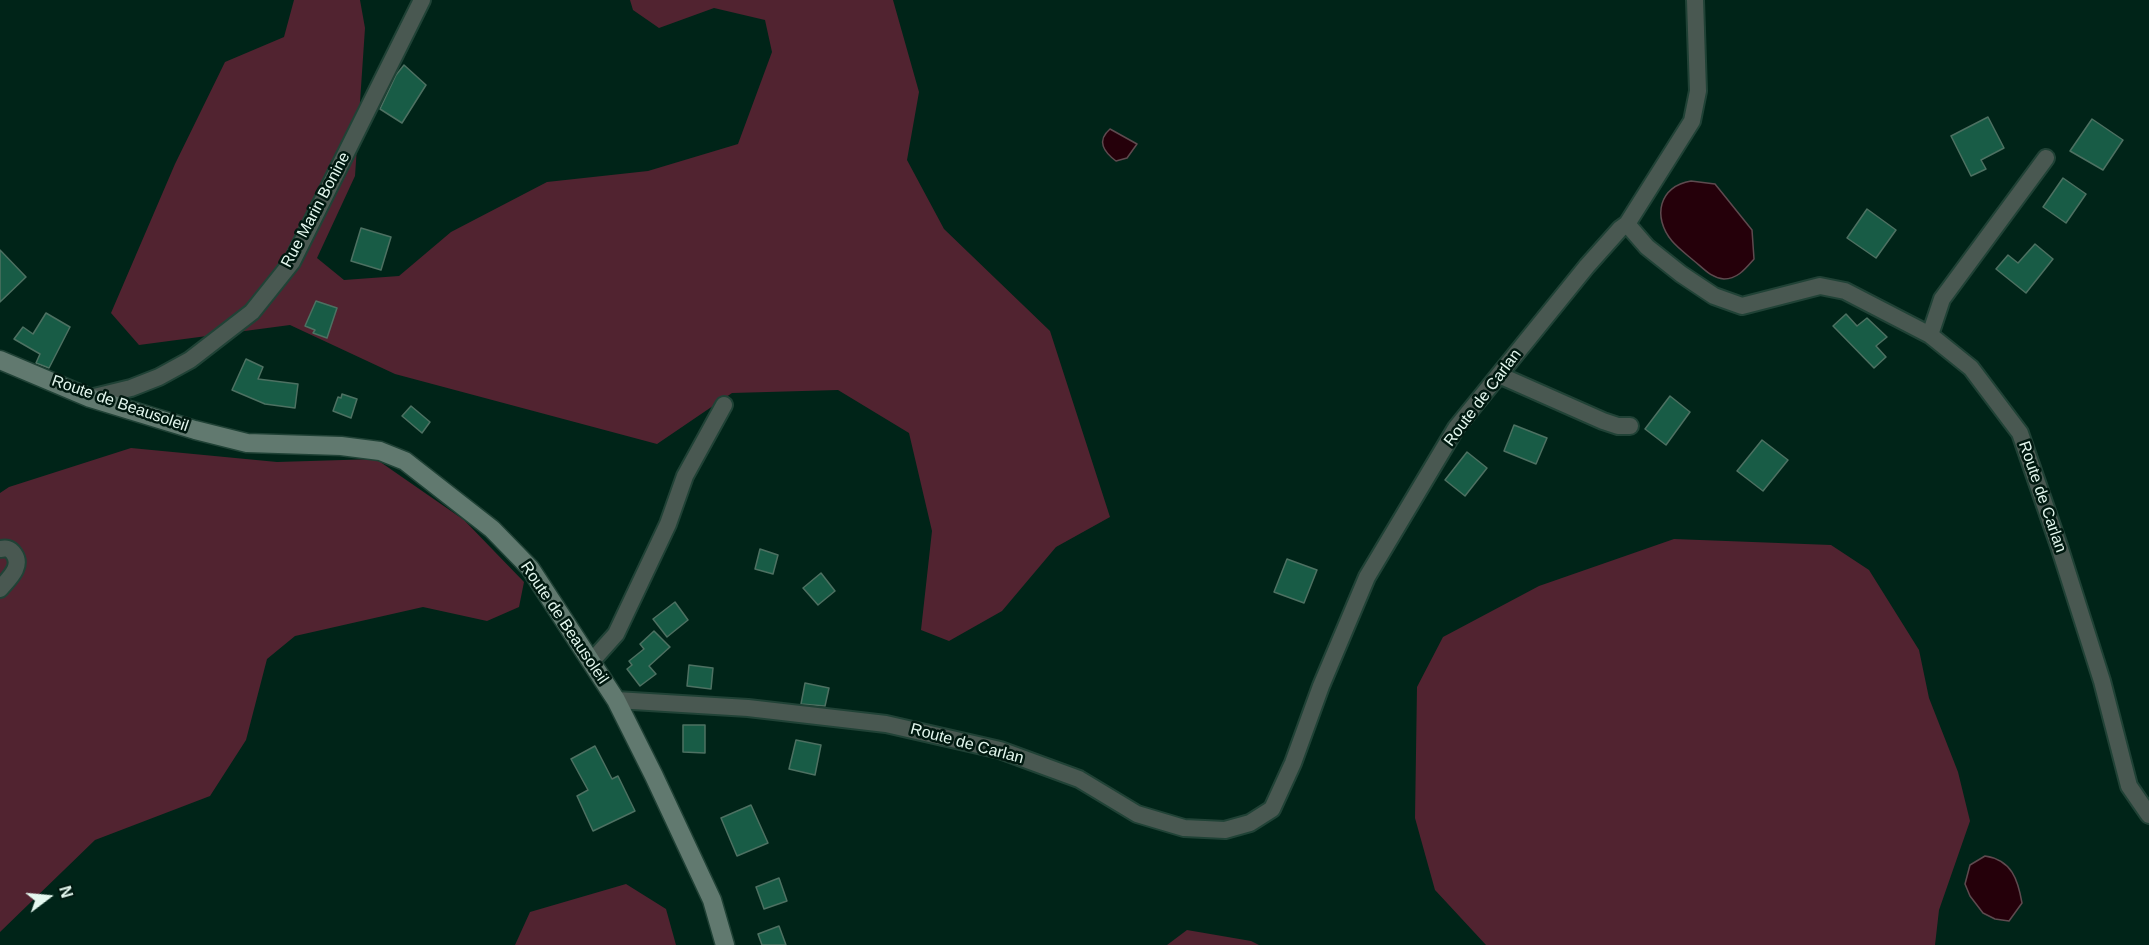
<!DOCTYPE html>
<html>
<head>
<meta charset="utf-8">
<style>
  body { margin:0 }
  #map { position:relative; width:2149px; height:945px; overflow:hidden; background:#002418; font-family:Helvetica,sans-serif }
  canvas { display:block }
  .north { position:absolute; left:18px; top:867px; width:60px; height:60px; -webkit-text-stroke:4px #001910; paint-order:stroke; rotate:74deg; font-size:16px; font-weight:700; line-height:24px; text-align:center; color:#e4f8ef }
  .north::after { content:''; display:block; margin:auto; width:21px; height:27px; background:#e4f8ef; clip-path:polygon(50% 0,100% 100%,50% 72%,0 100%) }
</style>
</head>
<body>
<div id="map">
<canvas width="2149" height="945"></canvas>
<div class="north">N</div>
</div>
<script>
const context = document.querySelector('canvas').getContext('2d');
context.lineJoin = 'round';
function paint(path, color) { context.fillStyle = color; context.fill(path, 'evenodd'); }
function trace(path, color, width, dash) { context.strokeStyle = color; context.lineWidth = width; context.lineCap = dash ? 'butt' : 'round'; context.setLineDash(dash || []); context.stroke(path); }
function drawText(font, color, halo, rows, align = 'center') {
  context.font = font + ' Helvetica,sans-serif'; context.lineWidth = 5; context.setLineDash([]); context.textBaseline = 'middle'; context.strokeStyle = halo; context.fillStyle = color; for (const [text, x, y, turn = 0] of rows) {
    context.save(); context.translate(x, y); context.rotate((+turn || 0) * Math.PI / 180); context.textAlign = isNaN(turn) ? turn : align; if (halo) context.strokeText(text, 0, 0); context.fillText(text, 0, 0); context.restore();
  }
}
paint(new Path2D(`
  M294 0H360L365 28 355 176 317 258 344 280 399 276 451 232 547 182 648 171 738 144 772 52 765 20 714 8 659 28 633 10 630 0H893L919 92 907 160 944 229 1050 331 1110 517 1056 547 1002 611 949 641 921 630 932 531 909 433 838 390 732 393 657 444 395 374 290 325 139 345 111 313 175 164 225 62 284 37Z
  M131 448 277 462 376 459 464 520 524 582 519 607 487 621 423 607 295 636 267 659 246 740 210 796 95 840 0 932V493L9 487Z
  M1674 539 1831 545 1869 570 1919 650 1929 698 1958 772 1970 821 1939 910 1935 945H1486L1435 890 1415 818 1417 687 1443 637 1539 586Z
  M626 884 666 909 676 945H515L530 912Z
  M1187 930 1251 941 1259 945H1167Z`), '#512330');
const water = new Path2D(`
  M1110 129 1137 144 1127 158 1116 161C1104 152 1096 141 1110 129Z
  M1691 181 1715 184 1752 230 1754 259C1746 268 1738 279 1724 279 1711 278 1703 268 1693 260 1686 254 1678 248 1672 241 1652 217 1659 186 1691 181Z
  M1985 856C2012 860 2018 880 2022 903L2009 921 1995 919 1983 913 1970 896 1965 884 1970 865Z`);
paint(water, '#25000a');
trace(water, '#5e4a4f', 1.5);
const building = new Path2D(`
  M404 65 426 85 402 123 380 109 396 75Z
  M1988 117 2004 148 1981 160 1986 169 1971 176 1951 136Z
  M2092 119 2123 140 2103 170 2070 151Z
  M2063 178 2086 194 2066 223 2043 207Z
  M1867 209 1896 230 1876 258 1847 238Z
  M361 228 391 237 381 270 351 261Z
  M2035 244 2053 259 2026 293 1996 269 2008 255 2018 263Z
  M0 250 26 277 0 302Z
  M316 301 337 308 327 338 313 333 315 330 305 326Z
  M46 313 70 327 49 368 36 363 40 354 14 339 23 327 33 334Z
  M1846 314 1857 326 1867 318 1887 337 1876 346 1886 357 1874 368 1833 326Z
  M246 359 263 367 258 379 298 384 295 408 265 404 232 390Z
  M342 394 357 399 351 418 333 411 338 397 341 398Z
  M1670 396 1690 412 1666 445 1645 429Z
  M411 406 430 422 422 433 402 416Z
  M1514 425 1547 438 1536 464 1504 451Z
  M1762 440 1788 460 1763 491 1737 471Z
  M1467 452 1487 468 1465 496 1445 480Z
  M760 549 778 555 773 574 755 569Z
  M1287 559 1317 570 1304 603 1274 592Z
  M821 573 835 591 818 605 803 588Z
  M675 602 688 620 667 637 653 619Z
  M654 631 670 647 649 666 656 674 640 686 627 669 632 665 629 661 644 649 640 644Z
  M689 665 713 668 711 689 687 686Z
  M805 683 829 688 825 706 801 704Z
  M683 725H705V753L683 752Z
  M796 740 821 745 815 775 789 769Z
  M595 746 612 779 618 776 635 811 593 831 577 796 588 790 571 759Z
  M751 805 768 843 737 856 721 818Z
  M779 878 787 901 764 909 756 887Z
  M779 926 786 945H762L758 934Z`);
paint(building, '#185c46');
trace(building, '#4d7162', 1.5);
const street = new Path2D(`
  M1627 224 1692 121 1698 91 1695 0
  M1930 335 1942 299 2046 158
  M1499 375 1603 421 1618 426H1630
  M90 398 131 388 159 377 190 360 252 312 292 262 422 0
  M0 549C6 548 10 548 14 554 23 567 8 579 0 589
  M591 662 616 634 668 524 685 476 724 405
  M616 700 748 708 886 724 1000 750 1079 779 1137 814 1184 828 1225 830 1250 823 1272 809 1293 763 1321 686 1367 577 1456 428 1587 266 1620 229 1627 224 1647 247 1681 274 1714 296 1742 306 1820 286 1845 291 1930 335 1971 368 2020 433 2059 546 2102 681 2129 786 2149 815`);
const secondary = new Path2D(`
  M0 360 90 398 195 430 247 443 341 446 380 451 405 461 492 529 530 568 616 700 654 776 712 900 725 945`);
trace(street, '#204236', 20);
trace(secondary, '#204236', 21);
trace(street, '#495851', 16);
trace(secondary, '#61796f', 18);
drawText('16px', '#e4f8ef', '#001910', [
  ["Rue Marin Bonine",316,210,-62],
  ["Route de Carlan",1483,398,-53],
  ["Route de Beausoleil",120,404,19],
  ["Route de Carlan",2042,497,71],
  ["Route de Beausoleil",564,623,56],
  ["Route de Carlan",967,744,15]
]);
</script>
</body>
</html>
